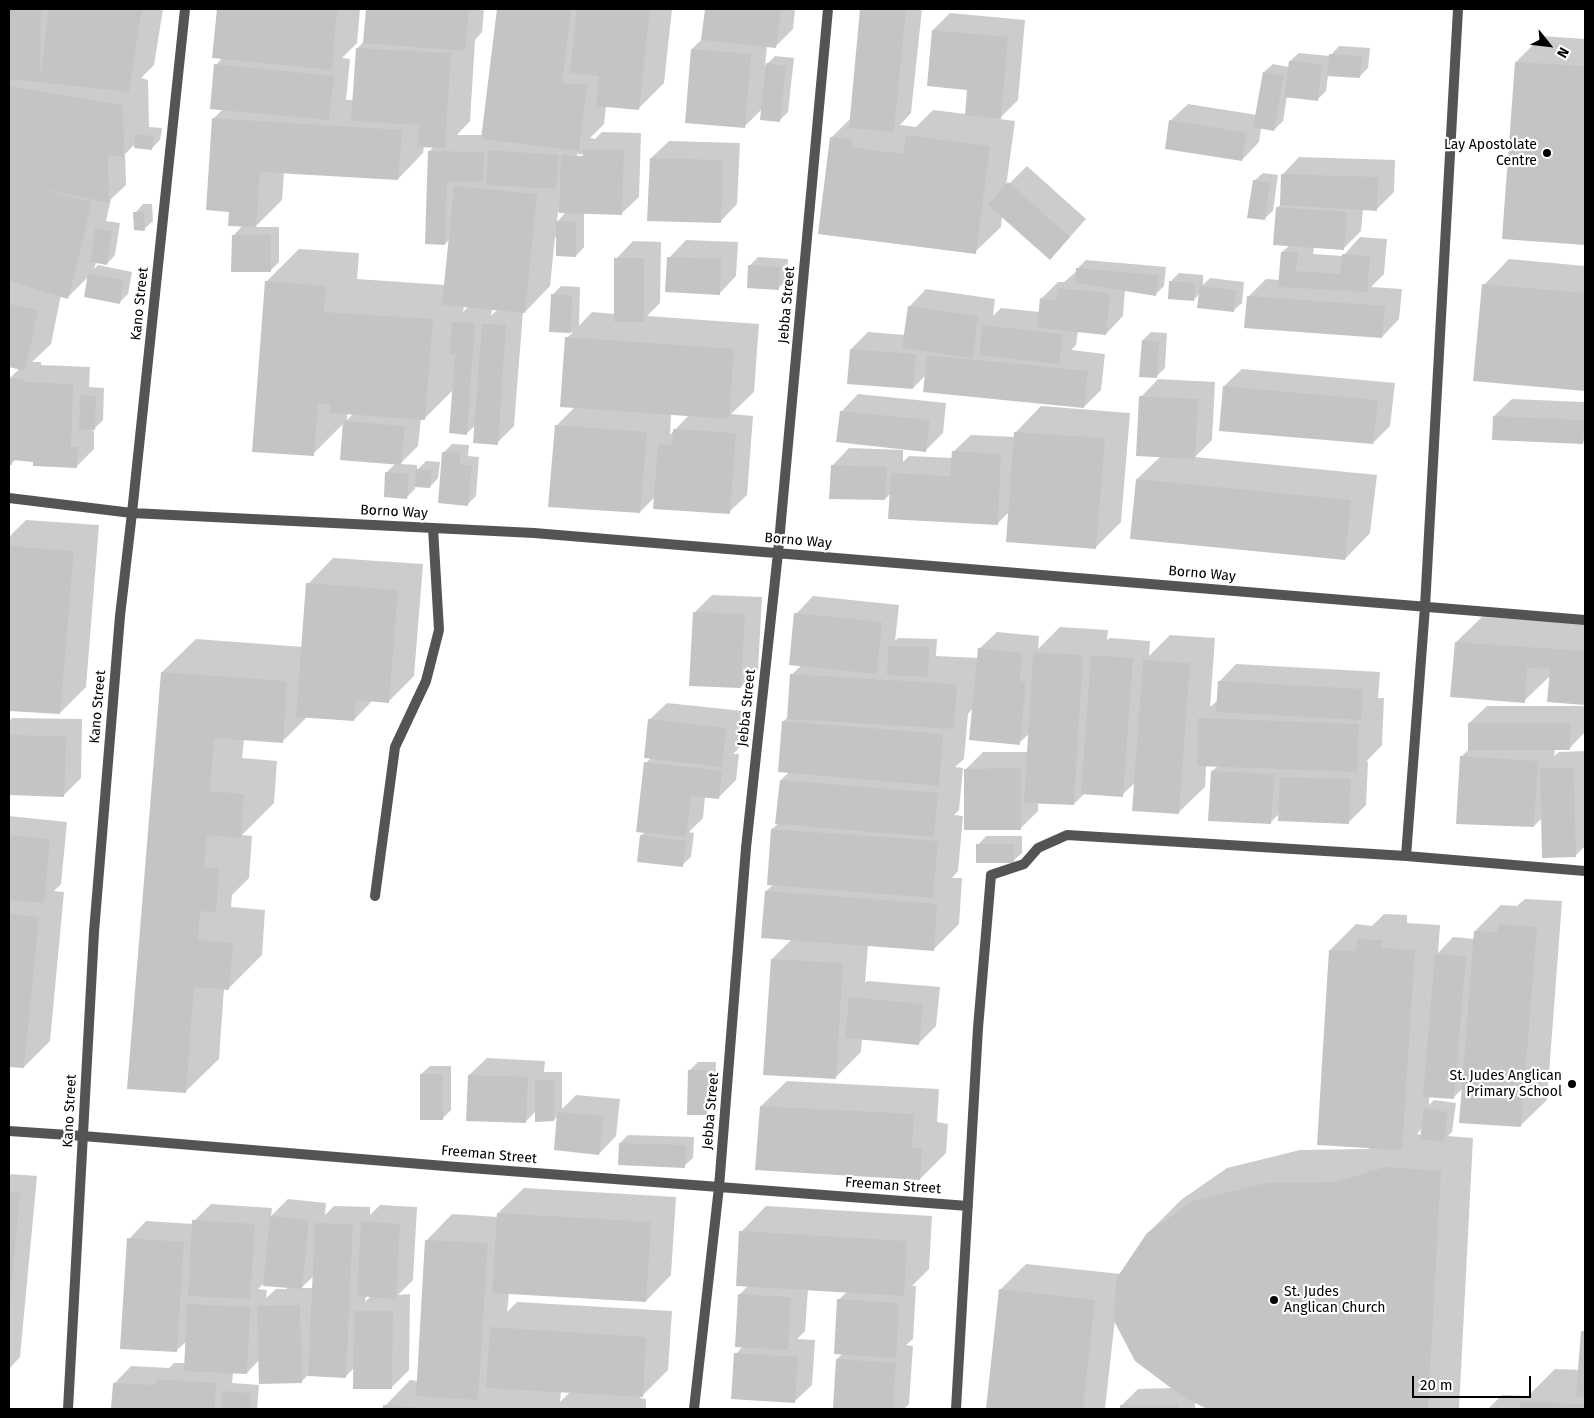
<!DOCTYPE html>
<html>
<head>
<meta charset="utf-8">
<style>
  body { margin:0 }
  #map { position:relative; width:1594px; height:1418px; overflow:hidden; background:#fff; font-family:"Fira Sans",sans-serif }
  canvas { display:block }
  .frame { position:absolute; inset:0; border:10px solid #000; pointer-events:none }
  .north { position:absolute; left:1524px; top:20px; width:50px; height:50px; -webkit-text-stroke:4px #fff; paint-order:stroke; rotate:119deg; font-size:14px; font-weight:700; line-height:20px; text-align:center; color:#000 }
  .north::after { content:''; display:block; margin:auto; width:18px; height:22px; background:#000; clip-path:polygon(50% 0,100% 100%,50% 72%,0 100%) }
  .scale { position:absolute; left:1412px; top:1376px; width:119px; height:22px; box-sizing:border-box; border:2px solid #000; border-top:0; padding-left:6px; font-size:15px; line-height:18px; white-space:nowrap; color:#000; -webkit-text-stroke:4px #fff; paint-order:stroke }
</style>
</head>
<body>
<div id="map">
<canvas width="1594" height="1418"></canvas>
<div class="frame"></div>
<div class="north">N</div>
<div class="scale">20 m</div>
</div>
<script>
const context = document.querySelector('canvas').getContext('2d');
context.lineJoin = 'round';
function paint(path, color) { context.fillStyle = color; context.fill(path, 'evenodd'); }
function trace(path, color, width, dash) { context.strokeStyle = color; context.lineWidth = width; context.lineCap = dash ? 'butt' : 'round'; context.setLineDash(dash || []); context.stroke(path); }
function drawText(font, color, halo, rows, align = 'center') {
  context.font = font + ' "Fira Sans",sans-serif'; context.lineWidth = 4.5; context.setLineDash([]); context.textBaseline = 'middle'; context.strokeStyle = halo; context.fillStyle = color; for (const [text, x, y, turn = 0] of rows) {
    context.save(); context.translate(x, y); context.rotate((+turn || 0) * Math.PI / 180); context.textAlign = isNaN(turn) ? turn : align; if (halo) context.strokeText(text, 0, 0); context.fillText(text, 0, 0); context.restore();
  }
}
paint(new Path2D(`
  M9 9H163L154 65 141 78 148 80 149 127 162 128 160 140 152 148 135 144 125 154 126 185 111 199 106 221 120 223 115 255 107 264 96 262 94 269 98 265 132 272 128 294 120 302 89 276 68 297 61 295 51 344 32 362H41V365L90 367 89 387 104 388 103 420 92 431H94V449L76 467 34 460 16 459 11 464H9V379L20 368 9 365Z
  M218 9H360L357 43 342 58 350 59 346 100H354L357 49 364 41 367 9H484L482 32 475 40 470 121 457 135H483L499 9H672L664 83 638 109 606 106 604 124 590 138 595 139 602 132 641 133 639 197 621 214 584 213V247L576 256 557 237H555L550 286 525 312 523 311 514 426 497 443 476 425 467 433 453 390 425 418H421L418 446 400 464 417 465V470L426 461 440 462 438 478 430 487 415 486V489L407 497 386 473 396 463 344 423 313 454 266 282 299 249 359 253 357 279 445 285 450 239 445 244 429 152 434 146H424L423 153 398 179 284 172 282 200 255 227H279V262L270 271 233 236 243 225 231 210 213 119 223 109 216 65 222 58 213 57ZM577 154 589 155V157H577ZM558 212H566L557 222ZM464 306H469L463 312ZM492 309H498L491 316ZM347 413 353 414 347 420Z
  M706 9H795L793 29 775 47 767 46 765 66 775 56 794 58 788 112 780 120 763 108 744 127 692 49 702 39Z
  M862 9H922L911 113 900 125 916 127 933 110 966 114 968 89 933 30 950 13 1025 20 1018 100 999 119 1015 121 1006 187 1027 166 1086 219 1050 259 1002 216 1001 227 975 252 832 137 851 118Z
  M1542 36 1585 39V243L1504 238 1516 62Z
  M1339 46 1370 48 1368 68 1360 76 1328 75 1326 91 1317 100 1287 96 1283 121 1274 130 1261 128 1259 142 1242 160 1170 121 1188 104 1257 115 1264 72 1273 64 1289 67 1290 61 1299 53 1330 56Z
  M669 141 740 143 737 204 720 222 651 158Z
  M1299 157 1395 160 1394 192 1376 210 1363 209 1361 231 1344 248 1314 246 1313 254 1343 256 1360 237 1387 239 1384 274 1371 287 1402 289 1399 319 1382 337 1248 297 1266 279 1280 280 1282 252 1290 245 1277 208 1281 204 1282 175Z
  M1263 173 1278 175 1273 211 1264 219 1254 181Z
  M143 204H152L153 221 144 229 135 213Z
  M686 240 738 242 736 276 719 294 669 258Z
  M633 241 661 242 660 303 647 316 759 324 754 392 731 414 753 416 747 495 729 512 656 496 640 512 556 426 575 407 567 338 573 332 550 331 552 295 561 286 580 287 579 326 592 312 615 314 616 259ZM671 414 689 415 670 435Z
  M758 257 788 259 787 280 778 288 749 266Z
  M1509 259 1585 266V389L1474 380 1484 285Z
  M1086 260 1166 267 1164 286 1156 294 1125 290 1123 316 1106 334 1078 331 1076 345 1071 350 1105 354 1101 390 1084 407 926 375 913 388 851 349 868 332 905 335 909 307 926 289 995 299 993 316 1001 308 1040 312 1041 299 1058 282H1064L1077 271V269Z
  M1179 273 1203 275V285L1210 278 1244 282 1242 303 1233 311 1200 293 1194 300 1170 282Z
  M1151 332 1167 333 1165 368 1157 376 1143 340Z
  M1242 369 1395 383 1390 426 1373 443 1224 386Z
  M1158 379 1215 382 1212 440 1195 457 1377 475 1370 533 1345 559 1137 479 1161 456 1141 397Z
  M858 394 946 403 943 433 926 450 841 412Z
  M1512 399 1585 402V440L1582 443 1494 416Z
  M1041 406 1130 413 1121 522 1096 547 1009 512 997 524 891 493 885 499 832 466 849 448 903 450V462L909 456 953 458V452L971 435 1015 437 1016 432Z
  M452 444 469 445 468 456 479 457 476 496 468 504 443 453Z
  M26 520 99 525 86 687 60 713 9 709V537Z
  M333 558 423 564 414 676 388 702 373 700 354 720 308 716 282 742 244 739 242 758 277 761 274 803 242 835 252 836 249 878 232 895 231 907 265 910 262 955 229 988H224L219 1059 185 1092 162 672 196 639 303 647 308 584Z
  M712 595 762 597 758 670 741 687 695 612Z
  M813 596 899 605 895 641 898 638 937 639 936 656 978 658 979 649 997 632 1039 636 1038 649 1060 627 1108 630 1107 640 1110 638 1150 641 1149 656 1170 635 1215 638 1210 707 1218 700 1219 682 1236 664 1380 672 1378 698H1384L1382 745 1366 762H1368L1366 805 1349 822 1279 814 1270 823 1212 771 1218 766H1206L1205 787 1179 812 1136 782 1122 795 1085 793 1074 804 1038 803V811L1020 829 966 769 983 752H1029L1030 733 1019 743 973 708 968 714 964 759 955 767 963 768 959 810 954 815 963 816 958 871 952 878H962L959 924 933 950 868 945 865 983 867 981 940 987 936 1026 919 1043 862 1038 861 1052 835 1078 772 959 792 939 766 891 773 885 772 829 779 823 781 780 790 771 784 721 789 716 791 675 802 665 796 614Z
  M1482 617 1585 624V704L1549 701 1551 675 1524 701 1456 642Z
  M667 703 743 711 739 748 733 754H739L736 780 718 798 705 796 703 818 689 832 694 833 691 857 682 865 641 836 645 832 646 763 651 758 649 720Z
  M1487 706H1585V732L1569 749H1555L1554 756 1559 752 1585 751V846L1575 856 1542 818 1534 826 1461 757 1469 749V723Z
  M12 718 82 719 81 778 64 795 9 794V721Z
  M9 816 67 822 61 884 54 891 64 892 50 1041 24 1067 9 1065Z
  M986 836H1022V853L1013 861 978 845Z
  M1525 899 1562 901 1547 1100 1521 1125 1463 1088 1453 1098 1429 1096V1105L1434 1100 1456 1103 1452 1132 1448 1136 1473 1138 1459 1409H1210L1195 1402V1409H1121V1406L1138 1389 1173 1388 1115 1319 1105 1409H988L1000 1290 1026 1264 1121 1274 1147 1234 1181 1200 1227 1168 1300 1150 1369 1149 1330 950 1356 924 1372 926 1384 914 1407 915V923L1440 925 1438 953 1453 937 1475 939V931L1501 905 1517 906ZM1422 1128V1135L1417 1134Z
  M487 1058 545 1061 544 1072H562V1109L576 1095 620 1099 616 1136 599 1154 558 1116 554 1120 536 1111 525 1122 469 1075Z
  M698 1062H716L715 1105 706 1113 690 1070Z
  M430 1066H451V1110L442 1119 421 1074Z
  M787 1081 939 1089 937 1122 948 1124 946 1153 920 1179 761 1106Z
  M628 1135 694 1137 693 1158 684 1166 620 1143Z
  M9 1174 37 1176 20 1357 9 1369Z
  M524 1188 676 1197 671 1275 646 1301 509 1293 507 1312 517 1302 672 1311 668 1370 640 1398 646 1399V1409H384L385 1406 410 1380 418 1381 427 1240 452 1214 498 1217V1213ZM561 1392H570L560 1402Z
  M288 1199 326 1203 325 1215 334 1206 370 1207V1215L380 1205 417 1207 413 1280 398 1295 410 1294 409 1370 392 1387 355 1367 345 1377 308 1375 301 1382 259 1360 247 1373 233 1372 232 1383 259 1385 257 1409H112L114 1384 131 1366 169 1368 174 1363H186L187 1341 176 1351 129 1239 146 1221 193 1224 194 1221 211 1204 272 1208 271 1216ZM314 1276 313 1288H301ZM263 1284 287 1287V1289H276L266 1298 267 1290 258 1289ZM366 1296H371L365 1302Z
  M766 1206 932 1216 929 1269 912 1286H916L913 1339 906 1345 913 1346 909 1404 904 1409H834L837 1359 843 1353 838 1300 847 1292 808 1289 805 1331 797 1339 815 1340 812 1385 794 1402 736 1354 743 1346 740 1294 748 1286 741 1232Z
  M1585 1329V1409H1488L1502 1395 1528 1396 1555 1369 1579 1370 1583 1332Z`), '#0003');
paint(new Path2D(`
  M9 9H41L40 79 49 9H142L129 92 9 79Z
  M217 9 337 10 332 70 212 58Z
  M366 9H469L465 51 363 43Z
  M497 9H571L562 83 587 85 579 151 481 139Z
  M577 9H650L639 110 596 106 599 76 570 73Z
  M705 9H781L776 48 701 40Z
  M860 9H906L894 132 849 128Z
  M932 30 1008 37 1001 119 965 115 967 90 927 86Z
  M356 48 451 53 445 148 417 147 419 125 351 121Z
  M691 49 751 54 745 128 685 123Z
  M1329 54 1362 56 1360 78 1327 76Z
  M1289 61 1322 64 1318 101 1284 97Z
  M1515 62 1585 66V245L1502 239Z
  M766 63 786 66 780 122 760 120Z
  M214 64 334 76 329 120 210 109Z
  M1263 72 1284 75 1274 131 1253 127Z
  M9 86 123 105 124 157 108 155 109 203 26 186 92 202 68 299 9 281Z
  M212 118 402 130 398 180 260 172 256 227 228 226 229 212 206 210Z
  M1169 120 1247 133 1242 161 1165 149Z
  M135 134 154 136 152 150 134 148Z
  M906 135 990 146 976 254 818 234 830 137 852 139 851 147 903 154Z
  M583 149 624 150 622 215 559 213 561 155 583 156Z
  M488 150 559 155 556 189 486 185Z
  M428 151 484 152 483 182 447 181 445 245 425 244Z
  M650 158 723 160 721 223 647 221Z
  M1281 174 1378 177 1377 211 1280 205Z
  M1253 180 1270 183 1265 220 1247 218Z
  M1008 182 1070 237 1050 260 988 205Z
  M454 186 537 194 525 313 442 305Z
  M1276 207 1347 212 1344 250 1273 245Z
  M133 212H144L145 231 134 230Z
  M556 221H576V257L556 256Z
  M95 228 112 231 107 265 90 262Z
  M232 235H271V272H231Z
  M1281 252H1298L1296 271 1340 274 1342 254 1370 256 1367 292 1278 287Z
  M667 257 721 259 720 295 665 292Z
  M614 258H644V322H614Z
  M748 265 780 267 779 290 747 288Z
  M1076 268 1158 275 1156 296 1075 283Z
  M88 273 124 280 120 304 84 297Z
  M265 281 326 286 324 312 433 319 425 420 330 413V405L318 404 314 456 252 452Z
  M1169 281 1195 283 1194 301 1168 299Z
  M1482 284 1585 293V391L1473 381Z
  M1200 286 1236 290 1234 312 1197 308Z
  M1057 288 1110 293 1106 335 1037 328 1040 298 1056 301Z
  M551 294 572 295 571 333 549 332Z
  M1247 296 1385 306 1382 338 1244 328Z
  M9 304 38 310 25 371 9 367Z
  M908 306 978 316 973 358 902 348Z
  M452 322 475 323 467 435 449 433 455 355 450 354Z
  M482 324 506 325 498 445 473 443Z
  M982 325 1063 334 1059 364 979 355Z
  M565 337 734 349 729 419 560 407Z
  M1142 340 1159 341 1157 378 1139 377Z
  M850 349 916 354 913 389 847 384Z
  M927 355 1088 371 1084 408 923 392Z
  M9 379H25L24 382 73 384 71 447H78L77 468 33 466V462L12 460V465H9Z
  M1223 386 1378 400 1373 444 1219 431Z
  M80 395 96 396 95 430 79 429Z
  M1139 396 1198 399 1195 459 1136 456Z
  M840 411 930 420 926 452 836 442Z
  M1493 416 1584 420 1583 444 1492 440Z
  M343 421 405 426 401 465 340 460Z
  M555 425 647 432 640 513 548 507Z
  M673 429 736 433 730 514 653 509 658 444 672 445Z
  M1014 432 1105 438 1096 549 1006 542Z
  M952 451 1001 454 998 525 888 519 891 473 950 476Z
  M442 452 461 453 460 464 472 465 468 506 438 503Z
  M831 465 887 467 885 500 829 499Z
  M416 469 432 470 430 488 415 487Z
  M385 472 409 474 407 499 384 497Z
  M1136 479 1351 500 1345 560 1130 539Z
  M9 546 74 551 60 714 9 711Z
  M306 583 398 590 389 703 356 700 354 721 296 717Z
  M693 612 745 614 741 688 689 686Z
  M794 613 882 622 877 674 789 665Z
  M1455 642 1585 651V705L1547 702 1550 669 1527 668 1525 703 1450 697Z
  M888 646 929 647 928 677 887 675Z
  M978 648 1022 653 1020 681 1026 682 1020 745 969 740Z
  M1033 652 1083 655 1074 805 1024 803Z
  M1091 655 1133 658 1123 797 1081 794Z
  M1143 660 1190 663 1179 814 1132 811Z
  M161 672 287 681 283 743 214 738 210 791 244 794 241 838 207 835 204 867 219 868 216 913 200 911 198 940 233 943 229 990 194 987 186 1093 127 1089Z
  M790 674 957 684 954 729 787 719Z
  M1218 681 1363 689 1361 720 1216 712Z
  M1198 718 1359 724 1357 772 1197 766Z
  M648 719 726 728 722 767 644 758Z
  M782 721 943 734 939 786 778 772Z
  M1468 723H1570V750H1468Z
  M9 735 66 736 64 797 9 795Z
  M1460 756 1538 761 1534 827 1456 824Z
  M644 762 722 771 719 799 691 796 686 837 636 832Z
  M1021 768V830H964V769Z
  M1540 768H1574L1576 857 1542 858Z
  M1211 771 1274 774 1271 824 1208 821Z
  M1280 777 1351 779 1349 824 1278 821Z
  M780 780 938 793 934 837 775 824Z
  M771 829 938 841 933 898 767 885Z
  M9 835 50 839 44 903 9 900Z
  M640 835 686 841 683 867 637 862Z
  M976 844H1014V863H976Z
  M765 891 937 904 934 951 761 938Z
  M9 914 39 917 24 1068 9 1067Z
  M1498 924 1537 927 1521 1127 1459 1123 1474 931 1497 932Z
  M1357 939 1382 940V948L1415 950 1402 1150 1317 1145 1329 950 1356 951Z
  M1435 954 1466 956 1454 1099 1423 1097Z
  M771 959 843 963 836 1079 763 1075Z
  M849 997 923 1004 919 1045 845 1038Z
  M688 1070H708L707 1115H687Z
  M420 1074H443V1120H420Z
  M468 1075 528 1077 526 1123 466 1121Z
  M535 1080H554V1121L535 1122Z
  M760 1106 914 1114 912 1148 922 1149 920 1180 755 1170Z
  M1424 1108 1448 1112 1444 1142 1420 1139Z
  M557 1112 604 1116 599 1155 554 1150Z
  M619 1143 686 1145 685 1168 618 1165Z
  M1385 1167 1441 1171 1428 1409H1207L1183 1397 1135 1361 1114 1321 1116 1279 1147 1233 1193 1201 1266 1183 1335 1182Z
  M9 1192 20 1193 10 1299H9Z
  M497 1213 651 1222 646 1302 492 1293Z
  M270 1216 309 1220 302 1289 263 1286Z
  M192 1220 255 1224 250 1299 188 1296Z
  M361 1221 400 1224 396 1299 357 1296Z
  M315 1223 353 1224 346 1378 308 1376Z
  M739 1231 907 1241 904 1296 736 1286Z
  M127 1238 184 1242 177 1352 120 1349Z
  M425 1240 488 1243 478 1400 416 1396Z
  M999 1289 1095 1300 1083 1409H986Z
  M738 1294 791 1297 788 1350 735 1347Z
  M837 1299 899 1303 896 1358 834 1354Z
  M187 1304 250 1307 247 1374 184 1371Z
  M300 1305 302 1383 259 1384 257 1306Z
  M354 1311H393L392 1389H353Z
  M490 1327 646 1337 643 1397 486 1388Z
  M1581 1331H1585V1397H1576Z
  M734 1353 798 1357 795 1403 731 1399Z
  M836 1359 896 1363 893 1409H833Z
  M156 1379 216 1383 215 1409H111L113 1383 156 1385Z
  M222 1391 251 1393 250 1409H221Z
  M1520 1402 1585 1404V1409H1520Z
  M383 1405 422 1408V1409H383Z
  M1120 1405H1178V1409H1120Z`), '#c4c4c4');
trace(new Path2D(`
  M375 896 395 747 426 681 439 630 433 528`), '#545454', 10);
trace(new Path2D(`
  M9 498 132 513 534 533 1585 620
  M1406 856 1425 607 1458 9
  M9 1131 83 1136 457 1167 968 1206
  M68 1409 94 932 120 616 132 513 185 9
  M694 1409 719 1187 746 848 778 553 828 9
  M956 1409 978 1028 991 875 1024 864 1038 848 1067 835 1406 856 1585 871`), '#545454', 10);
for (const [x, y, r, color] of [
  [1547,153,5,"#000"],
  [1572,1084,5,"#000"],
  [1274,1300,5,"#000"]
]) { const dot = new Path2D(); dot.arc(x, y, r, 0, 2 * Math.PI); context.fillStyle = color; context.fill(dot); trace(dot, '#fff', 2); }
drawText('14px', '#000', '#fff', [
  ["Lay Apostolate",1537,145],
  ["Centre",1537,161],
  ["St. Judes Anglican",1562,1076],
  ["Primary School",1562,1092],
  ["St. Judes",1284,1292,"left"],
  ["Anglican Church",1284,1308,"left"]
], 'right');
drawText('14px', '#000', '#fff', [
  ["Kano Street",140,304,-84],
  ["Jebba Street",787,305,-85],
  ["Borno Way",394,512,3],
  ["Borno Way",798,541,5],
  ["Borno Way",1202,574,5],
  ["Kano Street",98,707,-85],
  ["Jebba Street",747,708,-84],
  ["Kano Street",70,1111,-87],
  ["Jebba Street",711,1111,-85],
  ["Freeman Street",489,1155,5],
  ["Freeman Street",893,1186,4]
]);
</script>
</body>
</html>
